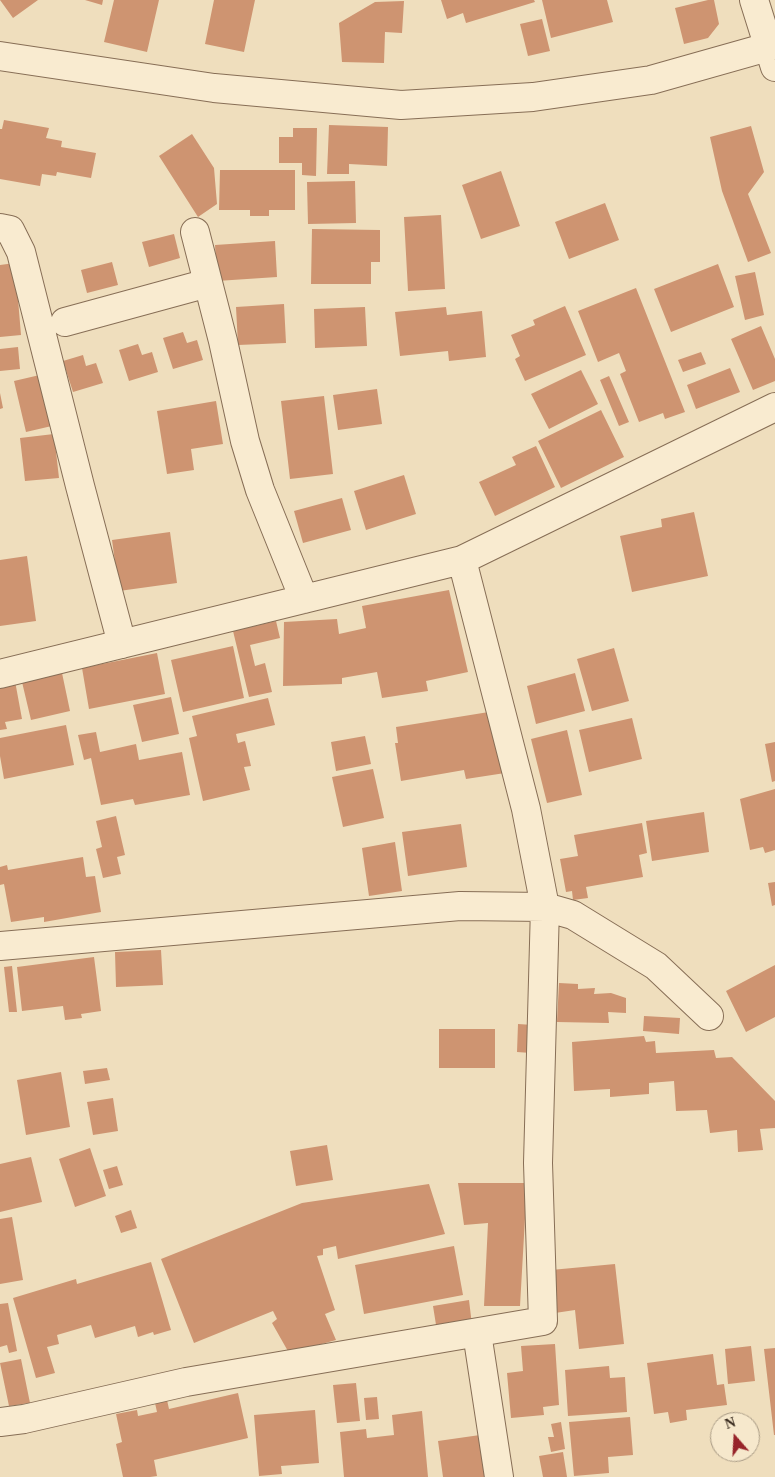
<!DOCTYPE html>
<html>
<head>
<meta charset="utf-8">
<style>
  body { margin:0 }
  #map { position:relative; width:775px; height:1477px; overflow:hidden; background:#efdebd; font-family:"Times New Roman",serif }
  canvas { display:block }
  .north { position:absolute; left:710px; top:1412px; width:50px; height:50px; box-sizing:border-box; background:#f6e8cc; border:1px solid #a99b85; border-radius:50%; rotate:341deg; font-size:14px; font-weight:700; line-height:20px; text-align:center; color:#35271b }
  .north::after { content:''; display:block; margin:auto; width:18px; height:22px; background:#97242a; clip-path:polygon(50% 0,100% 100%,50% 72%,0 100%) }
</style>
</head>
<body>
<div id="map">
<canvas width="775" height="1477"></canvas>
<div class="north">N</div>
</div>
<script>
const context = document.querySelector('canvas').getContext('2d');
context.lineJoin = 'round';
function paint(path, color) { context.fillStyle = color; context.fill(path, 'evenodd'); }
function trace(path, color, width, dash) { context.strokeStyle = color; context.lineWidth = width; context.lineCap = dash ? 'butt' : 'round'; context.setLineDash(dash || []); context.stroke(path); }
paint(new Path2D(`
  M0 0H38L13 18Z
  M85 0H103L102 5Z
  M114 0H159L147 52 104 42Z
  M214 0H255L244 52 205 44Z
  M441 0H534L535 2 466 23 463 13 447 19Z
  M542 0H607L613 22 551 38Z
  M708 0H714L719 24 708 38 684 44 675 8Z
  M404 1 402 33 385 32 384 63 342 62 339 23 375 2Z
  M542 19 550 51 528 56 520 24Z
  M4 120 49 128 46 138 62 141 61 147 96 153 91 178 57 172 56 176 42 174 40 186 0 179V129H2Z
  M329 125 388 127 387 166 349 164V174H327Z
  M751 126 764 172 748 194 771 253 748 262 722 191 710 137Z
  M293 128H317L316 176 302 175V163H279V137H293Z
  M192 134 214 168 217 204 198 217 159 156Z
  M220 170H295V210H269V216H250V210H219Z
  M501 171 520 226 481 239 462 185Z
  M355 181 356 223 308 224 307 182Z
  M605 203 619 240 569 259 555 222Z
  M441 215 445 289 408 291 404 217Z
  M312 229 380 230V262H371V284H311Z
  M174 234 180 258 149 267 142 242Z
  M275 241 277 277 217 281 215 245Z
  M112 262 118 285 87 293 81 270Z
  M15 263 21 335 0 337V265Z
  M718 264 734 307 671 332 654 289Z
  M755 272 764 315 745 320 735 276Z
  M636 288 685 412 665 419 663 413 639 422 620 374 626 371 619 353 598 362 578 311Z
  M284 304 286 343 238 345 236 307Z
  M565 306 586 355 525 381 515 359 520 356 511 335 535 325 533 320Z
  M365 307 367 346 315 348 314 309Z
  M446 307 447 315 482 311 486 357 449 361 448 351 400 356 395 312Z
  M761 326 775 359V381L753 390 731 339Z
  M183 332 187 343 197 340 203 360 173 369 163 338Z
  M138 344 142 355 152 352 158 372 129 381 119 350Z
  M18 347 20 369 0 371V349Z
  M701 352 706 364 683 372 678 360Z
  M83 355 86 366 96 363 103 383 73 392 63 361Z
  M730 368 740 392 696 409 687 385Z
  M581 370 598 404 549 429 531 394Z
  M44 374 56 425 26 432 14 381Z
  M609 376 629 422 619 426 600 380Z
  M377 389 382 424 338 430 333 395Z
  M0 393 3 408 0 409Z
  M324 396 333 474 290 479 281 401Z
  M216 401 223 444 191 449 194 470 167 474 157 411Z
  M601 410 624 457 561 488 538 441Z
  M54 434 59 478 25 481 20 438Z
  M536 446 555 487 495 516 479 482 516 465 512 457Z
  M404 475 416 514 366 530 354 491Z
  M342 498 351 530 303 543 294 511Z
  M694 512 708 576 632 592 620 536 662 527 661 519Z
  M170 532 177 583 119 591 112 540Z
  M27 556 36 621 0 626V560Z
  M449 590 468 672 426 681 428 691 382 698 377 672 342 678V684L283 686 284 622 337 619 339 634 366 628 362 606Z
  M276 621 280 638 250 645 255 666 265 663 272 692 249 697 233 631Z
  M233 646 244 698 183 712 171 660Z
  M614 648 629 701 592 711 577 659Z
  M157 653 165 694 89 709 82 668Z
  M62 673 70 711 31 720 22 682Z
  M575 673 585 711 536 724 527 686Z
  M15 681 22 719 5 722 7 729 0 730V684Z
  M171 697 179 734 142 742 133 705Z
  M268 698 275 725 236 734 238 743 245 741 251 766 244 767 250 790 203 801 189 738 197 736 192 716Z
  M495 711 505 773 466 779 464 770 401 781 395 743H398L396 727Z
  M632 718 642 759 589 772 579 730Z
  M66 725 74 765 4 779 0 756V738Z
  M567 730 582 795 547 803 531 739Z
  M96 732 100 752 136 744 139 760 182 752 190 795 135 805 133 799 101 805 91 758 84 760 78 735Z
  M365 736 371 764 336 771 331 742Z
  M775 742V781L772 782 765 744Z
  M373 769 384 818 343 827 332 777Z
  M775 789V850L765 853 763 847 750 850 740 799Z
  M704 812 709 852 652 861 646 821Z
  M116 816 125 855 117 857 121 874 103 878 96 849 102 847 96 821Z
  M642 823 647 853 639 855 643 877 586 887 588 898 573 900 572 891 566 892 560 859 578 856 574 835Z
  M461 824 467 867 408 876 402 832Z
  M395 842 402 891 369 896 362 848Z
  M83 857 86 877 95 876 101 912 44 922V917L11 922 4 884 0 885V867L7 865 8 870Z
  M775 882V905L772 906 768 883Z
  M161 950 163 985 116 987 115 952Z
  M94 957 101 1011 81 1014 82 1018 65 1020 63 1006 22 1011 17 967Z
  M775 965V1017L746 1032 726 991Z
  M12 966 17 1012H9L4 967Z
  M559 983 578 984V989L595 988 594 994 611 993 626 998V1013L608 1012 609 1023 557 1022Z
  M644 1016 680 1018 679 1034 643 1031Z
  M518 1024 533 1025 531 1053 517 1052Z
  M439 1029H495V1068H439Z
  M644 1036 646 1042 655 1041 656 1053 714 1050 716 1058 732 1057 775 1101V1128L760 1129 763 1150 738 1152 737 1130 710 1133 707 1110 676 1111 674 1081 649 1083V1094L610 1097V1089L574 1091 572 1042Z
  M107 1068 110 1080 85 1084 83 1071Z
  M61 1072 70 1127 26 1135 17 1080Z
  M113 1098 118 1131 93 1135 87 1102Z
  M327 1145 333 1180 296 1186 290 1151Z
  M90 1148 106 1196 75 1207 59 1159Z
  M31 1157 42 1202 0 1212V1164Z
  M117 1166 123 1185 109 1189 103 1170Z
  M458 1183H527L520 1306H484L488 1223 464 1225Z
  M429 1184 445 1234 338 1259 336 1246 323 1249V1255L317 1256 335 1310 325 1314 336 1340 289 1353 272 1323 277 1319 273 1311 194 1343 161 1259 302 1203Z
  M131 1210 137 1228 121 1233 115 1216Z
  M12 1217 23 1280 0 1284V1219Z
  M454 1246 463 1295 364 1314 355 1265Z
  M151 1262 171 1330 154 1335 153 1332 138 1337 135 1326 95 1338 91 1325 57 1335 59 1344 47 1347 55 1373 36 1378 13 1298 76 1279 77 1284Z
  M615 1264 624 1344 579 1349 575 1310 555 1313 551 1270Z
  M469 1300 472 1325 437 1331 433 1306Z
  M8 1303 17 1351 9 1353 7 1345 0 1347V1304Z
  M555 1344 559 1405 543 1407 544 1415 511 1418 507 1373 523 1371 521 1346Z
  M751 1346 755 1381 728 1384 725 1349Z
  M775 1348V1435H774L764 1349Z
  M713 1354 717 1385 724 1384 727 1405 686 1410 687 1420 670 1423 668 1412 654 1414 647 1363Z
  M21 1359 30 1403 9 1406 0 1363Z
  M609 1366 610 1378 625 1377 627 1412 568 1416 565 1370Z
  M356 1383 360 1421 337 1423 333 1385Z
  M238 1393 248 1438 154 1460 157 1476 150 1477H123L116 1444 122 1442 116 1414 137 1410 138 1416 157 1412 155 1403 167 1400 169 1409Z
  M377 1397 379 1419 366 1420 364 1398Z
  M315 1410 319 1463 281 1466 282 1474 259 1476 254 1415Z
  M422 1411 428 1477H344L340 1432 366 1429 367 1438 394 1435 392 1415Z
  M630 1417 633 1455 608 1457 609 1473 574 1476 569 1422Z
  M561 1422 565 1449 551 1452 548 1437H554L551 1424Z
  M487 1434 493 1477H443L438 1441Z
  M563 1452 567 1477H543L539 1456Z`), '#ce9471');
const minor = new Path2D(`
  M754 0 775 67
  M0 56 214 88 401 105 533 97 651 80 775 45
  M0 228 10 230 21 252 80 486 122 644
  M195 232 223 341 245 441 260 490 304 599
  M65 322 208 283
  M0 674 462 560 775 407
  M0 946 460 906 545 907 573 915 656 966 709 1016
  M477 1333 499 1477
  M0 1422 24 1419 186 1382 543 1321 538 1163 545 907 526 809 462 560`);
trace(minor, '#876e56', 30);
trace(minor, '#f9ebd0', 28);
</script>
</body>
</html>
